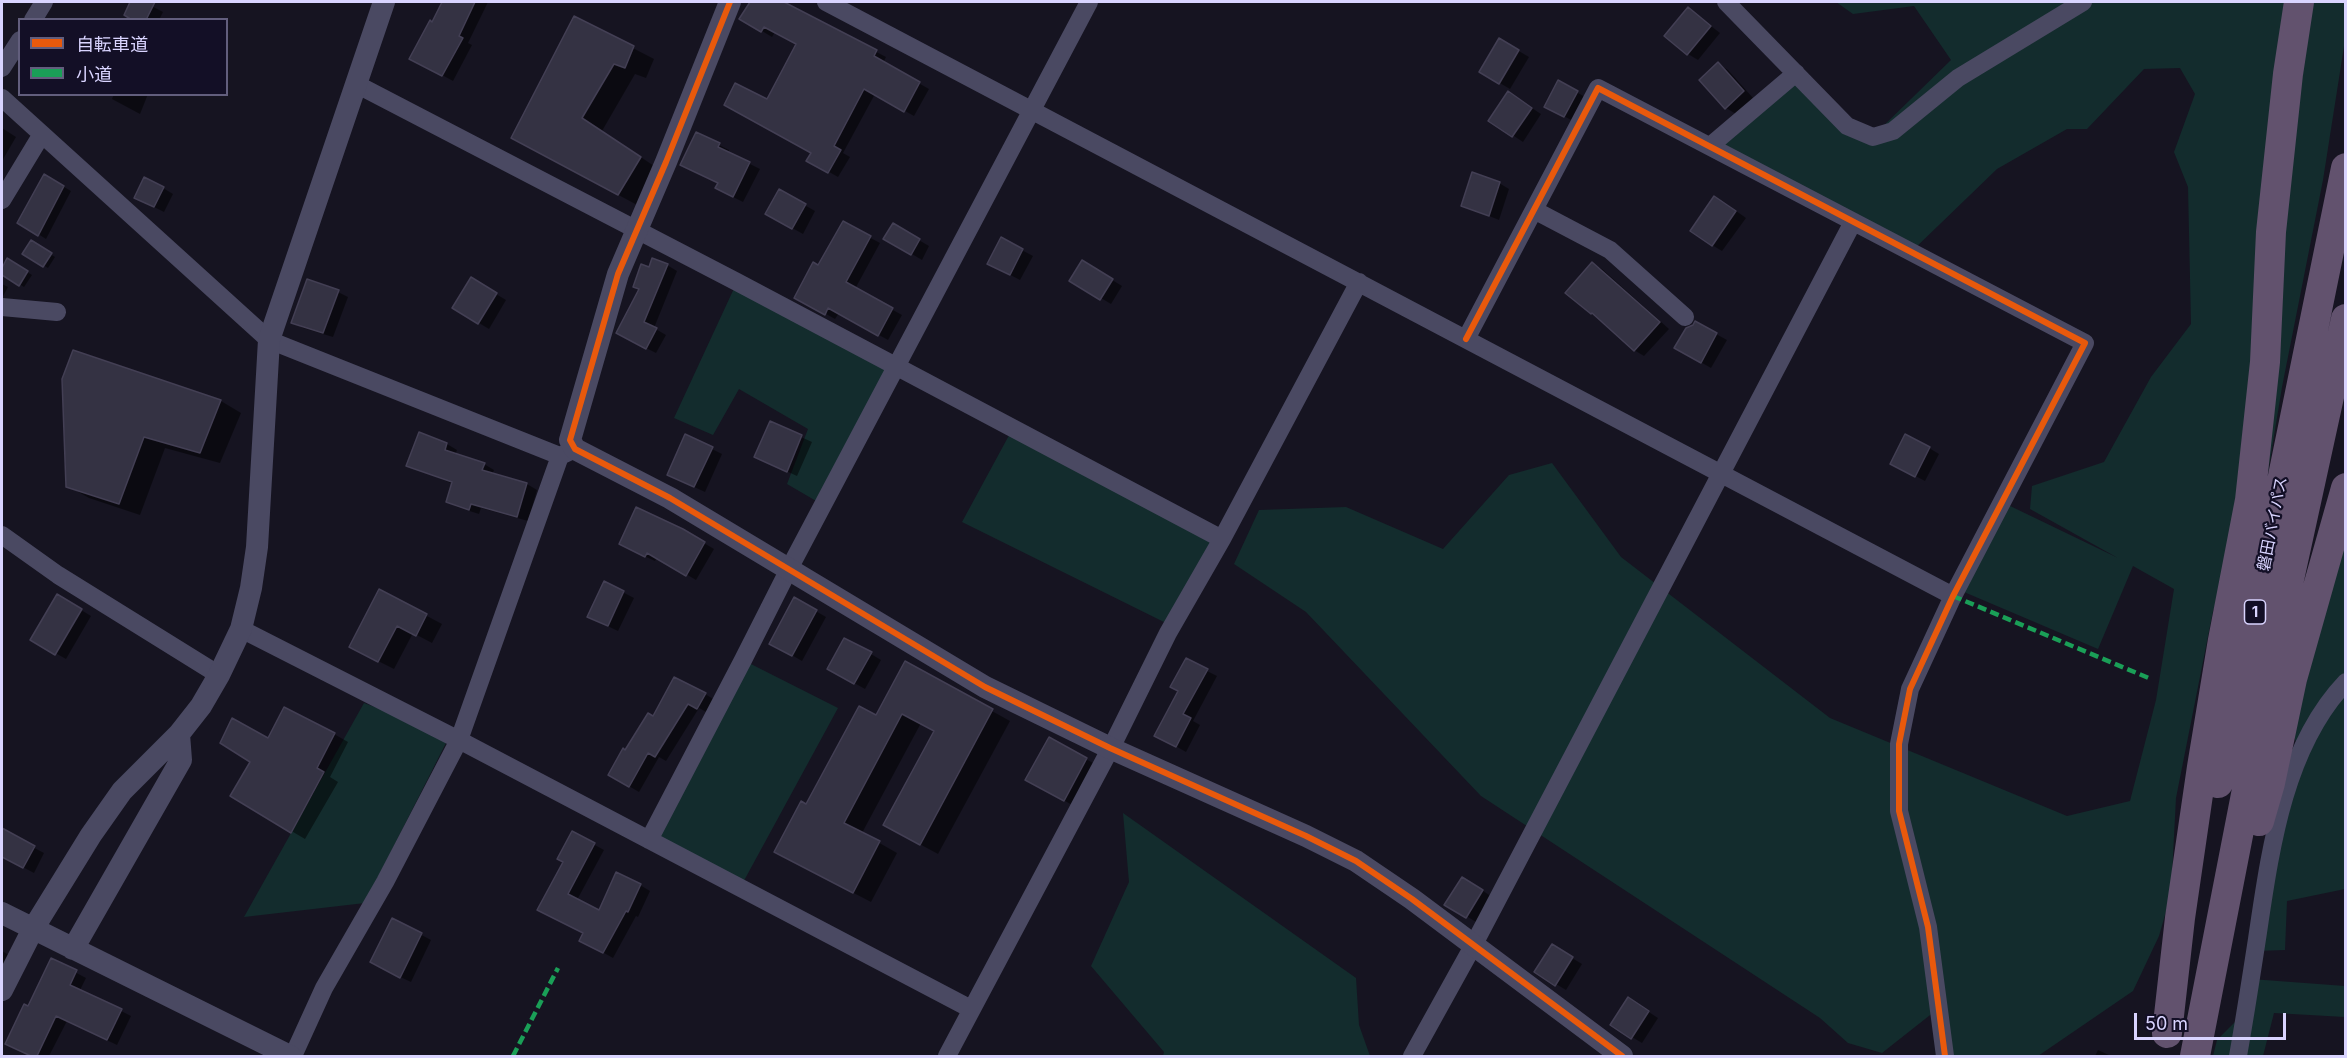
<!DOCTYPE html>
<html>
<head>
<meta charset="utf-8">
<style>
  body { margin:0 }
  #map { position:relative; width:2347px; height:1058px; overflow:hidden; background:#161421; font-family:Inter,"Noto Sans JP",sans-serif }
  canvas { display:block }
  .frame { position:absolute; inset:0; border:3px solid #d9d4ff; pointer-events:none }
  .legend { position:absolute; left:18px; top:18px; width:210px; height:78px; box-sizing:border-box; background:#130f26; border:2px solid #625e7d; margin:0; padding:8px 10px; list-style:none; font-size:18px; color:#d9d4ff }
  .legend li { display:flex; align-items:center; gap:12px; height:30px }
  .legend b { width:30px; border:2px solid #625e7d }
  .scale { position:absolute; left:2134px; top:1013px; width:152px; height:27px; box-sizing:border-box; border:3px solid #d9d4ff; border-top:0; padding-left:8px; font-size:18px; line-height:21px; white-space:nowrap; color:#d9d4ff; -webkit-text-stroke:4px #130f26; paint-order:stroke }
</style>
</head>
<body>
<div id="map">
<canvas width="2347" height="1058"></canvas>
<div class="frame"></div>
<ul class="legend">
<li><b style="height:8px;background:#e8590c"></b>自転車道</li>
<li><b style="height:8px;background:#1a9f57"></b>小道</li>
</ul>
<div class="scale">50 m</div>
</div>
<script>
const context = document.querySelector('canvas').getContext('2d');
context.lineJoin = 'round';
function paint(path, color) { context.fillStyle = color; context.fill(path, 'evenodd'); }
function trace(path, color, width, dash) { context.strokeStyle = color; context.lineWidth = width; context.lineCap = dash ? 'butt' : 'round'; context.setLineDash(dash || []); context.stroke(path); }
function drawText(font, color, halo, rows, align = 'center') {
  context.font = font + ' Inter,"Noto Sans JP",sans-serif'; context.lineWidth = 4.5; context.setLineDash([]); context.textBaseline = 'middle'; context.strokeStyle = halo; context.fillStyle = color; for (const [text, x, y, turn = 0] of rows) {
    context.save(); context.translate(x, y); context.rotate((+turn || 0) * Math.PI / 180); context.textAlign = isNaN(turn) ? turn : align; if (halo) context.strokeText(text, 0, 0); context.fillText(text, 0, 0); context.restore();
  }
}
paint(new Path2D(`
  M1836 2H2345V40L2323 180 2282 387 2267 479 2213 611 2176 798 2171 894 2159 936 2133 991 2038 1056H1943L1939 1008 1882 1053 1848 1043 1820 1018 1481 796 1306 612 1234 564 1259 510 1346 507 1443 549 1509 475 1552 463 1621 557 1830 718 2067 816 2130 801 2156 700 2174 589 2133 566 2098 649 1964 592 2006 504 2118 558 2030 509 2032 486 2104 462 2151 377 2191 324 2188 187 2174 152 2195 94 2180 68 2144 69 2087 129H2067L1997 169 1911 252 1710 146 1796 73 1873 136 1951 60 1914 6 1853 14Z
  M737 282 896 366 823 505 787 484 808 429 739 389 713 435 674 418Z
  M1013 428 1222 539 1172 626 962 522Z
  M2345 542V889L2287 901 2285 950 2255 951 2302 754 2284 717Z
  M743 660 838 708 740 888 652 835Z
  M364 703 450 735 365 903 244 917Z
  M1123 813 1356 978 1359 1025 1370 1056H1163L1164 1052 1091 966 1129 882Z
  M2251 979 2345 986V1017L2274 1013 2263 1056H2213L2217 1040 2246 1011Z`), '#132c2d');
paint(new Path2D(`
  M132 2H144L163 12 159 20H136L126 15Z
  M444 2H488L468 43 472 45 453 81 411 58 433 24Z
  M752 2H781L886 57 883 63 929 89 914 116 875 94 843 153 850 157 838 177 808 160 813 152 768 101 798 44 775 32 772 37 742 19Z
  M1689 9 1720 33 1698 60 1688 54Z
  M575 18 654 59 646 78 635 74 602 131 660 170 639 206 533 149Z
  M1500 40 1529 57 1510 89 1481 72Z
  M1718 64 1728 70 1753 98 1736 114 1726 108Z
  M1558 82 1587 98 1575 122 1556 112Z
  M114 94H148L140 114 112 99Z
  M1518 99 1541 114 1523 142 1490 120Z
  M2 128 16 137 2 161Z
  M719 145 729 150 728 153 760 169 743 202 727 194 719 183 692 170Z
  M45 176 71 191 46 239 19 222Z
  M1499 183 1509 189 1499 220 1462 205Z
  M163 188 173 194 164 212 146 203Z
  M780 191 815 211 803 234 767 214Z
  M1725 203 1746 218 1722 251 1712 245Z
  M843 223 880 243 855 289 902 315 888 340 839 313 835 319 796 297 818 267Z
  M893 225 929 246 922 260 885 238Z
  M1001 239 1033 256 1020 280 999 269Z
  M31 242 55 257 48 268 24 254Z
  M8 260 32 275 24 287 2 273Z
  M1083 262 1122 286 1111 304 1071 280Z
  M1592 263 1602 269 1669 329 1644 356 1634 350 1592 313Z
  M667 265 677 271 654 328 666 335 656 353 628 339 640 290 635 287 650 269Z
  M471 279 506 300 489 329 454 308Z
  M2 284 8 287 2 298Z
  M338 292 348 297 333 337 303 328 293 322Z
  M1696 323 1727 340 1711 368 1676 348Z
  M64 379 221 401 241 413 220 463 165 448 140 515 89 498 68 486Z
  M770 423 812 442 797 476 756 457Z
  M447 444 457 450 455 455 484 464 494 470 492 475 527 484 537 490 528 521 481 508 479 514 457 507 447 502 453 484 408 465Z
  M1929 448 1939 454 1925 481 1902 469Z
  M712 449 722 454 705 492 679 480Z
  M682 530 714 549 696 580 657 557 655 561 631 550Z
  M605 583 634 598 618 631 599 622Z
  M380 591 442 624 432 643 413 633 394 669 366 655Z
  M58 596 91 616 66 659 32 640Z
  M795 599 826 617 802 661 771 643Z
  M871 654 881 660 865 689 829 669Z
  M905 663 1010 721 938 854 903 835 935 731 921 723 862 833 897 853 871 902 794 862 807 806 876 717Z
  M1207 671 1217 676 1193 721 1200 725 1186 752 1156 735Z
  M705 694 715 700 708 713 699 708 666 761 659 757 639 792 610 775 654 718Z
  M334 734 348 742 330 777 338 782 305 839 232 796 269 740Z
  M1050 739 1102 768 1079 809 1027 779Z
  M2 831 44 853 34 873 2 856Z
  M573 833 604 850 577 900 599 912 640 885 650 891 638 917 636 916 613 958 581 940 585 933 549 915Z
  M1473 884 1492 897 1476 922 1447 904Z
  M393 920 431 940 411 982 381 968Z
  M1552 946 1582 964 1566 990 1556 984Z
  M2 951 12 957 2 980Z
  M52 960 86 978 80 990 131 1016 117 1045 67 1021 49 1056H32L17 1049 29 1008Z
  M1638 1005 1658 1018 1642 1043 1612 1025Z
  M2098 1050 2111 1056H2112H2095Z`), '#0007');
const building = new Path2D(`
  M130 2H155L146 20H132L124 15Z
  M442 2H475L459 36 463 38 442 76 409 59 430 20 432 22Z
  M750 2H784L877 50 874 56 920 82 904 112 864 89 834 146 841 150 828 173 806 161 811 153 724 105 735 83 767 99 796 44 764 27 761 32 739 19Z
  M1688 7 1711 26 1687 55 1664 36Z
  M574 16 634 46 625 68 614 64 582 118 641 157 618 195 511 138Z
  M1499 38 1519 50 1499 84 1479 72Z
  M1718 62 1744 91 1725 109 1699 80Z
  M1558 80 1578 91 1564 117 1544 107Z
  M1508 91 1532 108 1512 137 1488 121Z
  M696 132 720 143 718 147 750 162 733 197 715 188 718 183 680 165Z
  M1472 172 1500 182 1489 216 1461 206Z
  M44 174 64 186 38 236 17 223Z
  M144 177 164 187 154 207 134 198Z
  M779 189 806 204 792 229 765 214Z
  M1714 196 1736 211 1712 246 1690 231Z
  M843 221 871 236 846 282 893 308 878 336 828 308 825 315 794 298 813 262 818 265Z
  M893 223 920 239 911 255 883 239Z
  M1001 237 1023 249 1010 275 987 264Z
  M31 240 52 253 43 267 22 254Z
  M7 258 28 271 19 286 2 275V268Z
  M652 258 668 264 644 322 657 328 646 349 616 333 639 289 633 287 641 264 649 267Z
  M1082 260 1113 279 1100 300 1069 281Z
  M1592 262 1660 322 1634 351 1592 313 1591 314 1565 293Z
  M471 277 497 293 478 324 452 308Z
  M307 279 339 290 323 333 291 323Z
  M1695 321 1717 333 1701 363 1674 348 1686 328 1693 325Z
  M73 350 221 400 200 453 144 437 119 504 66 487 62 379Z
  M770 421 802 435 787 472 754 457Z
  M419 432 447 443 445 450 485 463 482 470 527 483 517 517 471 504 469 510 446 502 452 482 406 466Z
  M685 434 713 447 694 487 667 475Z
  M1905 434 1930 447 1915 477 1890 464Z
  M636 507 683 529 705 542 686 576 647 553 645 557 619 544Z
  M604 581 624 591 608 626 587 617Z
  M379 589 427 614 416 636 397 626 378 662 349 647Z
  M57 594 82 609 55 655 30 640Z
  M794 597 817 610 792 656 769 644Z
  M844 638 872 652 854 684 827 669Z
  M1186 658 1208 669 1183 714 1191 718 1176 747 1154 736 1178 691 1170 687Z
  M905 661 993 709 920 845 883 825 934 731 902 714 844 823 880 841 853 893 774 852 801 801 806 804 859 706 876 715Z
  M674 677 706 693 697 709 688 704 655 757 648 753 629 787 608 775 623 748 625 750 648 713 653 716Z
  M284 707 335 733 317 768 324 772 291 833 230 796 250 762 220 743 232 718 268 738Z
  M1049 737 1087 758 1064 801 1025 780Z
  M2 828 35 846 23 868 2 857Z
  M572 831 595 843 568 894 599 910 616 872 641 884 628 912 626 911 603 953 579 941 583 933 537 910 563 862 557 859Z
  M1462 877 1483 890 1466 918 1444 905Z
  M392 918 422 933 400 978 370 962Z
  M1552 944 1573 957 1555 986 1534 972Z
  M51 958 77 970 70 985 122 1009 107 1040 56 1016 37 1056H31L5 1044 24 1004 28 1006Z
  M1628 997 1649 1011 1631 1039 1610 1025Z`);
paint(building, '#343243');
trace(building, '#433f54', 1.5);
trace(new Path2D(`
  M826 2 1953 596
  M1726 2 1847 126 1873 137 1893 131 1958 78 2083 2
  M33 20 44 2
  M2 68 20 40
  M356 84 737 282 1222 539
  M2 98 269 340 560 456
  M1710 146 1796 73
  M2 200 42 134
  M1534 210 1610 250 1685 317
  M2 307 57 312
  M1466 339 1598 88 2085 343 1953 596 1910 689 1899 744V811L1928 927 1945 1056
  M2 535 58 575 219 675
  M241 629 459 740 971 1009
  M649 840 743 660 789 569 1089 2
  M293 1056 324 988 385 882 459 740 560 456 575 449
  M947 1056 1115 740 1168 633 1222 539 1359 282
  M1412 1056 1473 946 1853 222
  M2238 1056C2245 1017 2251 978 2257 939 2270 852 2283 748 2346 682`), '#4a4962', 18);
trace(new Path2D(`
  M730 2 666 162 618 274 570 440 575 449 670 498 985 687 1110 748 1306 836 1356 861 1412 899 1622 1056
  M2 913 290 1056
  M73 949 181 760 179 734
  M2 990 33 929 91 835 122 791 179 734 201 706 219 675 241 629 251 588 257 547 269 340 384 2`), '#4a4962', 22);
trace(new Path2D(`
  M2218 783 2253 623 2346 168
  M2259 821 2270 783 2292 679 2346 488
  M2167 1033 2180 918 2202 767 2223 640 2250 500 2265 362 2271 232 2288 74 2299 2
  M2195 1056 2279 625 2346 319`), '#62526e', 30);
trace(new Path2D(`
  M1953 596 2151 679
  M513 1056 558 968`), '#1a9f57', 4.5, [9, 4.5]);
trace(new Path2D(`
  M730 2 666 162 618 274 570 440 575 449 670 498 985 687 1110 748 1306 836 1356 861 1412 899 1622 1056
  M1466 339 1598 88 2085 343 1953 596 1910 689 1899 744V811L1928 927 1945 1056`), '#e8590c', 6);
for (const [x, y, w] of [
  [2255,612,21]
]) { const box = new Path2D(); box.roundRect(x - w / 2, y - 12, w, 24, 4.5); context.fillStyle = '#130f26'; context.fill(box); trace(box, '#d9d4ff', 1.5); }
drawText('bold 15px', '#d9d4ff', null, [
  ["1",2255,612]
]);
drawText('16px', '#d9d4ff', '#130f26', [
  ["磐田バイパス",2273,524,-79]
]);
</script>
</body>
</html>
